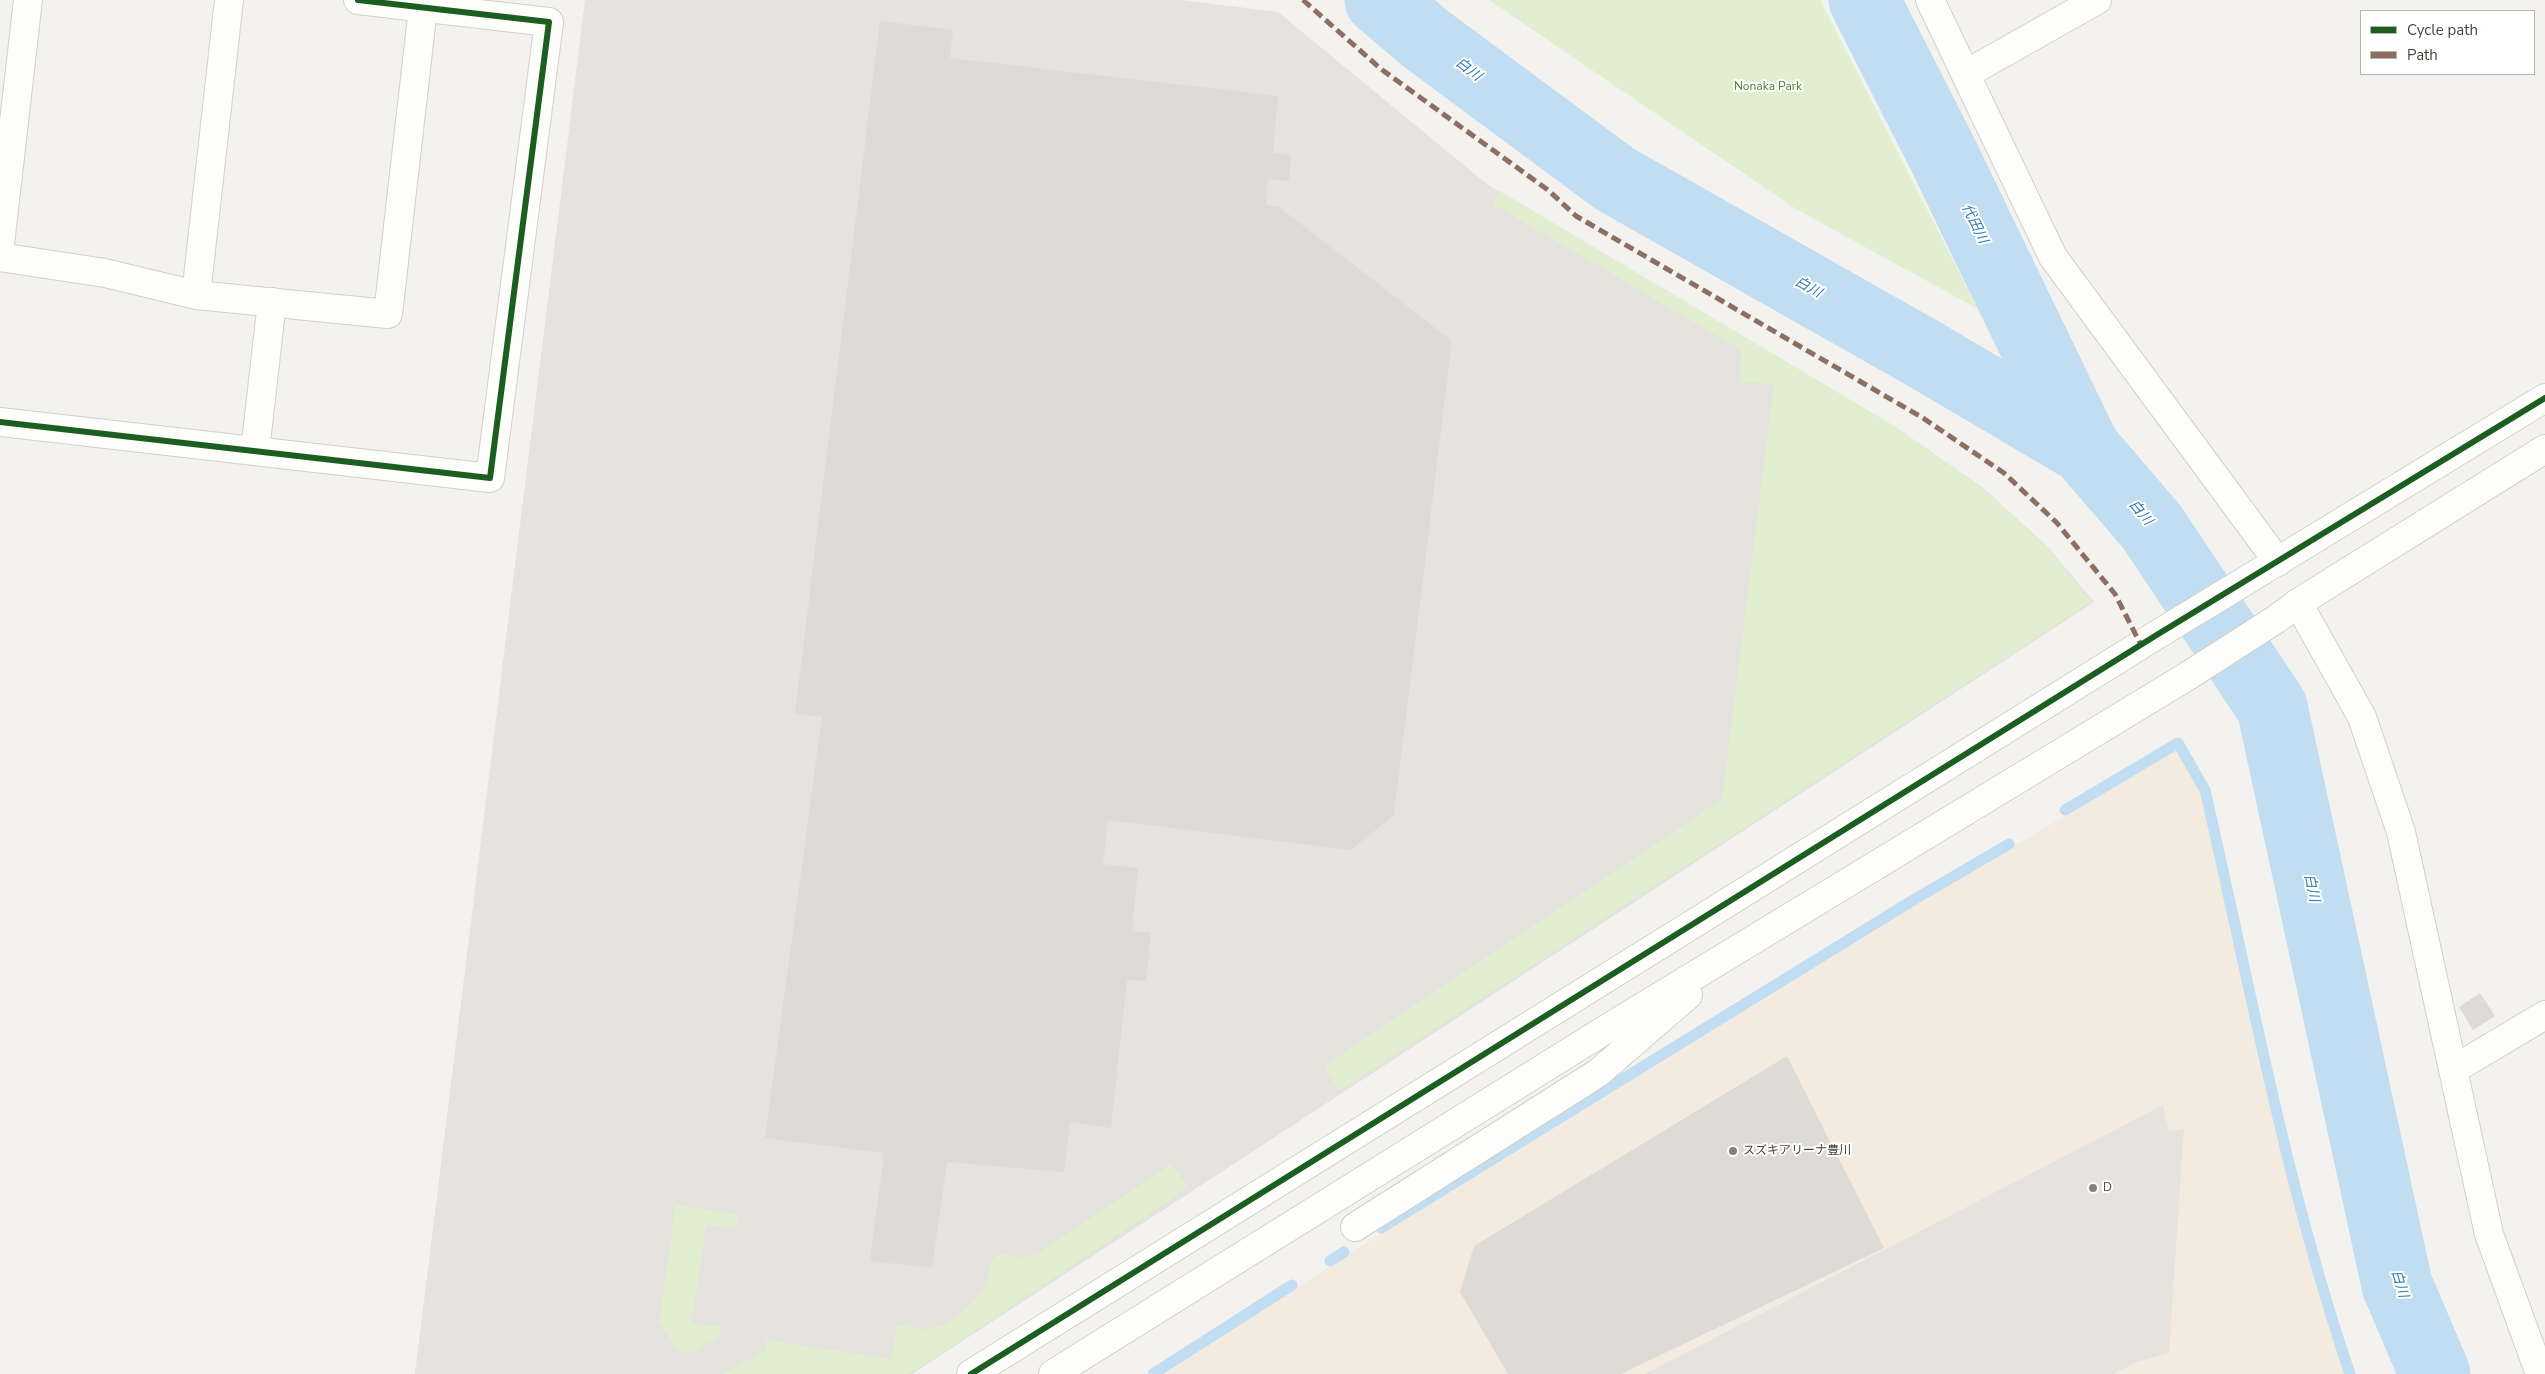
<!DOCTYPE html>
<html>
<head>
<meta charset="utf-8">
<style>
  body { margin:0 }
  #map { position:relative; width:2545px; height:1374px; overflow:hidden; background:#f4f2ee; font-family:"Nunito Sans",sans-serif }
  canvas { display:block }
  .legend { position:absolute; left:2360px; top:10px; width:175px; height:65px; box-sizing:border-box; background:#fff; border:1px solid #b7b4b0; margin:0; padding:6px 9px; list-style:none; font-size:15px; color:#4b4439 }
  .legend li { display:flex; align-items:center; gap:10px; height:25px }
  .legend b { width:25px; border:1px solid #b7b4b0 }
</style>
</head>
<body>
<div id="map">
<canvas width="2545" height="1374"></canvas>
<ul class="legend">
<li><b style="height:6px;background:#1b5e20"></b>Cycle path</li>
<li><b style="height:6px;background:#8d6e63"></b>Path</li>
</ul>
</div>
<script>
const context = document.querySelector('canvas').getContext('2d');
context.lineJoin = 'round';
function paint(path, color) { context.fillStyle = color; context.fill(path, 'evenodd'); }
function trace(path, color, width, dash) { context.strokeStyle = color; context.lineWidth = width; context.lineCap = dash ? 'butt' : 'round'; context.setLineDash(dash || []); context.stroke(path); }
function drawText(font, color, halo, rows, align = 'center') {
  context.font = font + ' "Nunito Sans","Noto Sans JP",sans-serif'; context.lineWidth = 4; context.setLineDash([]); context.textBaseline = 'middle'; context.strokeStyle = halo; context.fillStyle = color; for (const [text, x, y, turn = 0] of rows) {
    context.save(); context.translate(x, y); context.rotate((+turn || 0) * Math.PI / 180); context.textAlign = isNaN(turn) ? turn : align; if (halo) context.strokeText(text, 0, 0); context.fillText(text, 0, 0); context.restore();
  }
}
paint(new Path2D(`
  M2176 750 2201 791 2275 1128 2326 1318 2345 1374H1162L1409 1216 1913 906Z`), '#f3ebdf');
paint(new Path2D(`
  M585 0H1182L1278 12 1488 185 1897 428 1982 487 2047 546 2094 602 912 1374H415Z`), '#e6e2de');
paint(new Path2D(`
  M1489 0H1820L1978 309 1796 209Z
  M1500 191 1896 427 1982 488 2047 547 2091 602 1339 1091 1324 1066 1722 799 1774 384 1740 382 1741 350 1493 204Z
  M1171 1164 1189 1187 938 1356 908 1374H723L765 1350 766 1340 892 1359 897 1325C904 1326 912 1328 920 1329 948 1330 978 1304 987 1279 990 1271 989 1259 998 1255 1005 1251 1012 1258 1020 1257 1025 1257 1030 1256 1035 1255Z
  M676 1205 738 1214 736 1229 707 1225 692 1323 721 1327 720 1337 688 1354 676 1349 659 1321Z`), '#e1eecf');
paint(new Path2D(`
  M747 0H790L607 1374H493L502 1299 485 1298 490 1246 531 1250 672 77 735 83Z
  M817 48 852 51 721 995 686 988Z
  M1515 315 1660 408 1738 412 1690 790 1433 952Z
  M2163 1105 2169 1131 2184 1129 2169 1353 2137 1362 2113 1374H1645Z
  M706 1225 736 1229 721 1327 692 1323Z
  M781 1246 903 1267 898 1295 776 1275Z
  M771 1305 897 1325 891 1359 766 1339Z`), '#e6e3df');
trace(new Path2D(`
  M2065 810 2178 743 2205 790C2250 985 2285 1183 2350 1374
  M1381 1228 1910 902 2009 844
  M1330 1261 1344 1252
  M1153 1374 1292 1285`), '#c0ddf1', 11);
trace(new Path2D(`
  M1380 0 1426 39 1615 179 1924 354 2085 449 2152 527 2272 707 2397 1285 2435 1374
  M1864 0 1943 155 2085 449`), '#c0ddf1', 71);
paint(new Path2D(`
  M880 21 953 30 950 58 1278 96 1273 153 1291 155 1289 181 1268 179 1266 205 1279 207 1452 341 1394 815 1351 850 1108 820 1103 864 1138 868 1132 931 1151 933 1146 981 1127 980 1111 1128 1070 1122 1064 1172 947 1162 932 1268 870 1261 884 1153 765 1138 822 717 795 713Z
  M2480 993 2495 1016 2473 1030 2459 1007Z
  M1787 1056 1884 1248 1621 1374H1508L1460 1292 1474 1246Z`), '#dedbd6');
const minor = new Path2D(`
  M1930 0 2053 257 2278 562
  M1966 74 2097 0
  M0 244 28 0
  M0 257 105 273 196 295 388 314 423 8
  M196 295 229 0
  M0 422 490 478 549 22 358 0
  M255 451 272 302
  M2298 603 2362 717 2401 832 2489 1234 2540 1374
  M2453 1070 2545 1015`);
const tertiary = new Path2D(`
  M1355 1227 1598 1073 1688 995
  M971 1374 2155 636 2545 398
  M1053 1374 1613 1025 2186 677 2275 620 2298 603 2545 449`);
trace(minor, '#d2d0cb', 30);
trace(tertiary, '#d2d0cb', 30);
trace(minor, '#fdfdfc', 28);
trace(tertiary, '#fdfdfc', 28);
trace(new Path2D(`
  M1303 0 1381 69 1548 190 1576 216 1923 418 2004 473 2057 523 2115 594 2141 645`), '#8d6e63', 5, [10, 5]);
trace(new Path2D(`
  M0 422 490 478 549 22 358 0
  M971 1374 2155 636 2545 398`), '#1b5e20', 6);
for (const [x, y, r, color] of [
  [1733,1151,5,"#868178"],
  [2093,1188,5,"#868178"]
]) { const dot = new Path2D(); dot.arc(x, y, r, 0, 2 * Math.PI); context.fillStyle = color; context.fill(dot); trace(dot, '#fff', 2); }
drawText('12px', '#4a7f2a', '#fff', [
  ["Nonaka Park",1768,87]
]);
drawText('12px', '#4b4439', '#fff', [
  ["スズキアリーナ豊川",1743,1151],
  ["D",2103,1188]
], 'left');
drawText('italic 14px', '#2e7ab2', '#fff', [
  ["白川",1468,70,37],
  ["代田川",1974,224,64],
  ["白川",1808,288,29],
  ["白川",2140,513,50],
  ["白川",2311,888,78],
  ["白川",2399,1284,73]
]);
</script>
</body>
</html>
